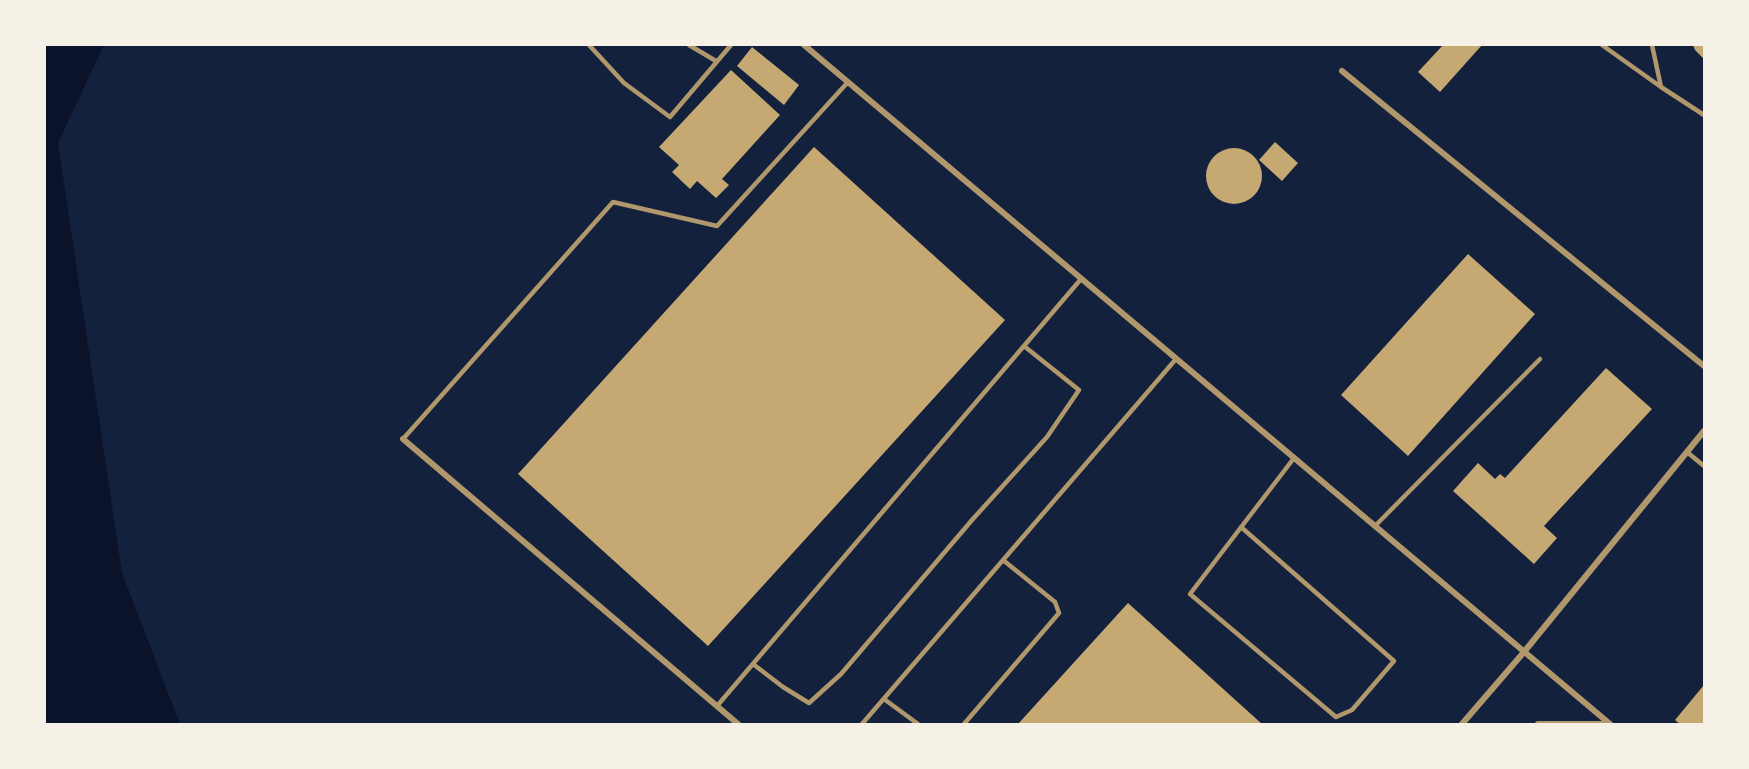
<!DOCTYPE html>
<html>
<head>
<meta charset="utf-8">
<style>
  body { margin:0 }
  #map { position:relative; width:1749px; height:769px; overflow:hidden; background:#14213d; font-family:"Nunito Sans",sans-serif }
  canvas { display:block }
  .frame { position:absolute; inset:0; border:46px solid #f6f1e7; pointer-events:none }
</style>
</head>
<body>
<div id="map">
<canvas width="1749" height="769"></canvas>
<div class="frame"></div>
</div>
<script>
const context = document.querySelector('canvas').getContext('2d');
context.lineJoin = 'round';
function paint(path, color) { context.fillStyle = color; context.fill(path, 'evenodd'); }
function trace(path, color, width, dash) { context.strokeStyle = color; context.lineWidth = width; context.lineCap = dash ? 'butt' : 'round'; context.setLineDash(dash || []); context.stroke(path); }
paint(new Path2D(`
  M45 45H104L58 143 122 573 180 724H45Z`), '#0b132b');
paint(new Path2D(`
  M1443 45H1482L1440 92 1418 72Z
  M1693 45H1704V59L1695 50Z
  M752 47 799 85 784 105 737 66Z
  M731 70 780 115 722 179 729 185 716 198 697 181 690 189 672 172 679 165 659 147Z
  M1275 142 1298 163 1282 181 1259 160Z
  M814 147 1005 320 708 646 518 474Z
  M1206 176a28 28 0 1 1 56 0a28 28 0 1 1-56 0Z
  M1468 254 1535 314 1408 456 1341 395Z
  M1606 368 1652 409 1544 526 1557 538 1534 564 1453 491 1478 463 1495 479 1500 474 1505 478Z
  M1128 603 1262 724H1018Z
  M1704 685V724H1680L1675 720Z`), '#c6a872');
trace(new Path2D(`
  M589 45 624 83 670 117 731 45
  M689 45 716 61
  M1602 45 1661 87
  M1652 45 1661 87 1704 115
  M403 439 613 202 717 226 848 82
  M1687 452 1704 466
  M1375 526 1540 359
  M1241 527 1394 661 1352 710 1336 717 1190 594 1294 458
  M753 664 783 687 809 703 841 674 972 520 1047 437 1079 390 1024 346
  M884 699 918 724
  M717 706 1081 279
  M862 724 1176 359
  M964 724 1059 613 1055 602 1003 560`), '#b1986c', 4.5);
trace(new Path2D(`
  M804 45 1610 724
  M1342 71 1704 366
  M403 439 738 724
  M1462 724 1524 652 1704 431
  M1538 724H1602`), '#b1986c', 6);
</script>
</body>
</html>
